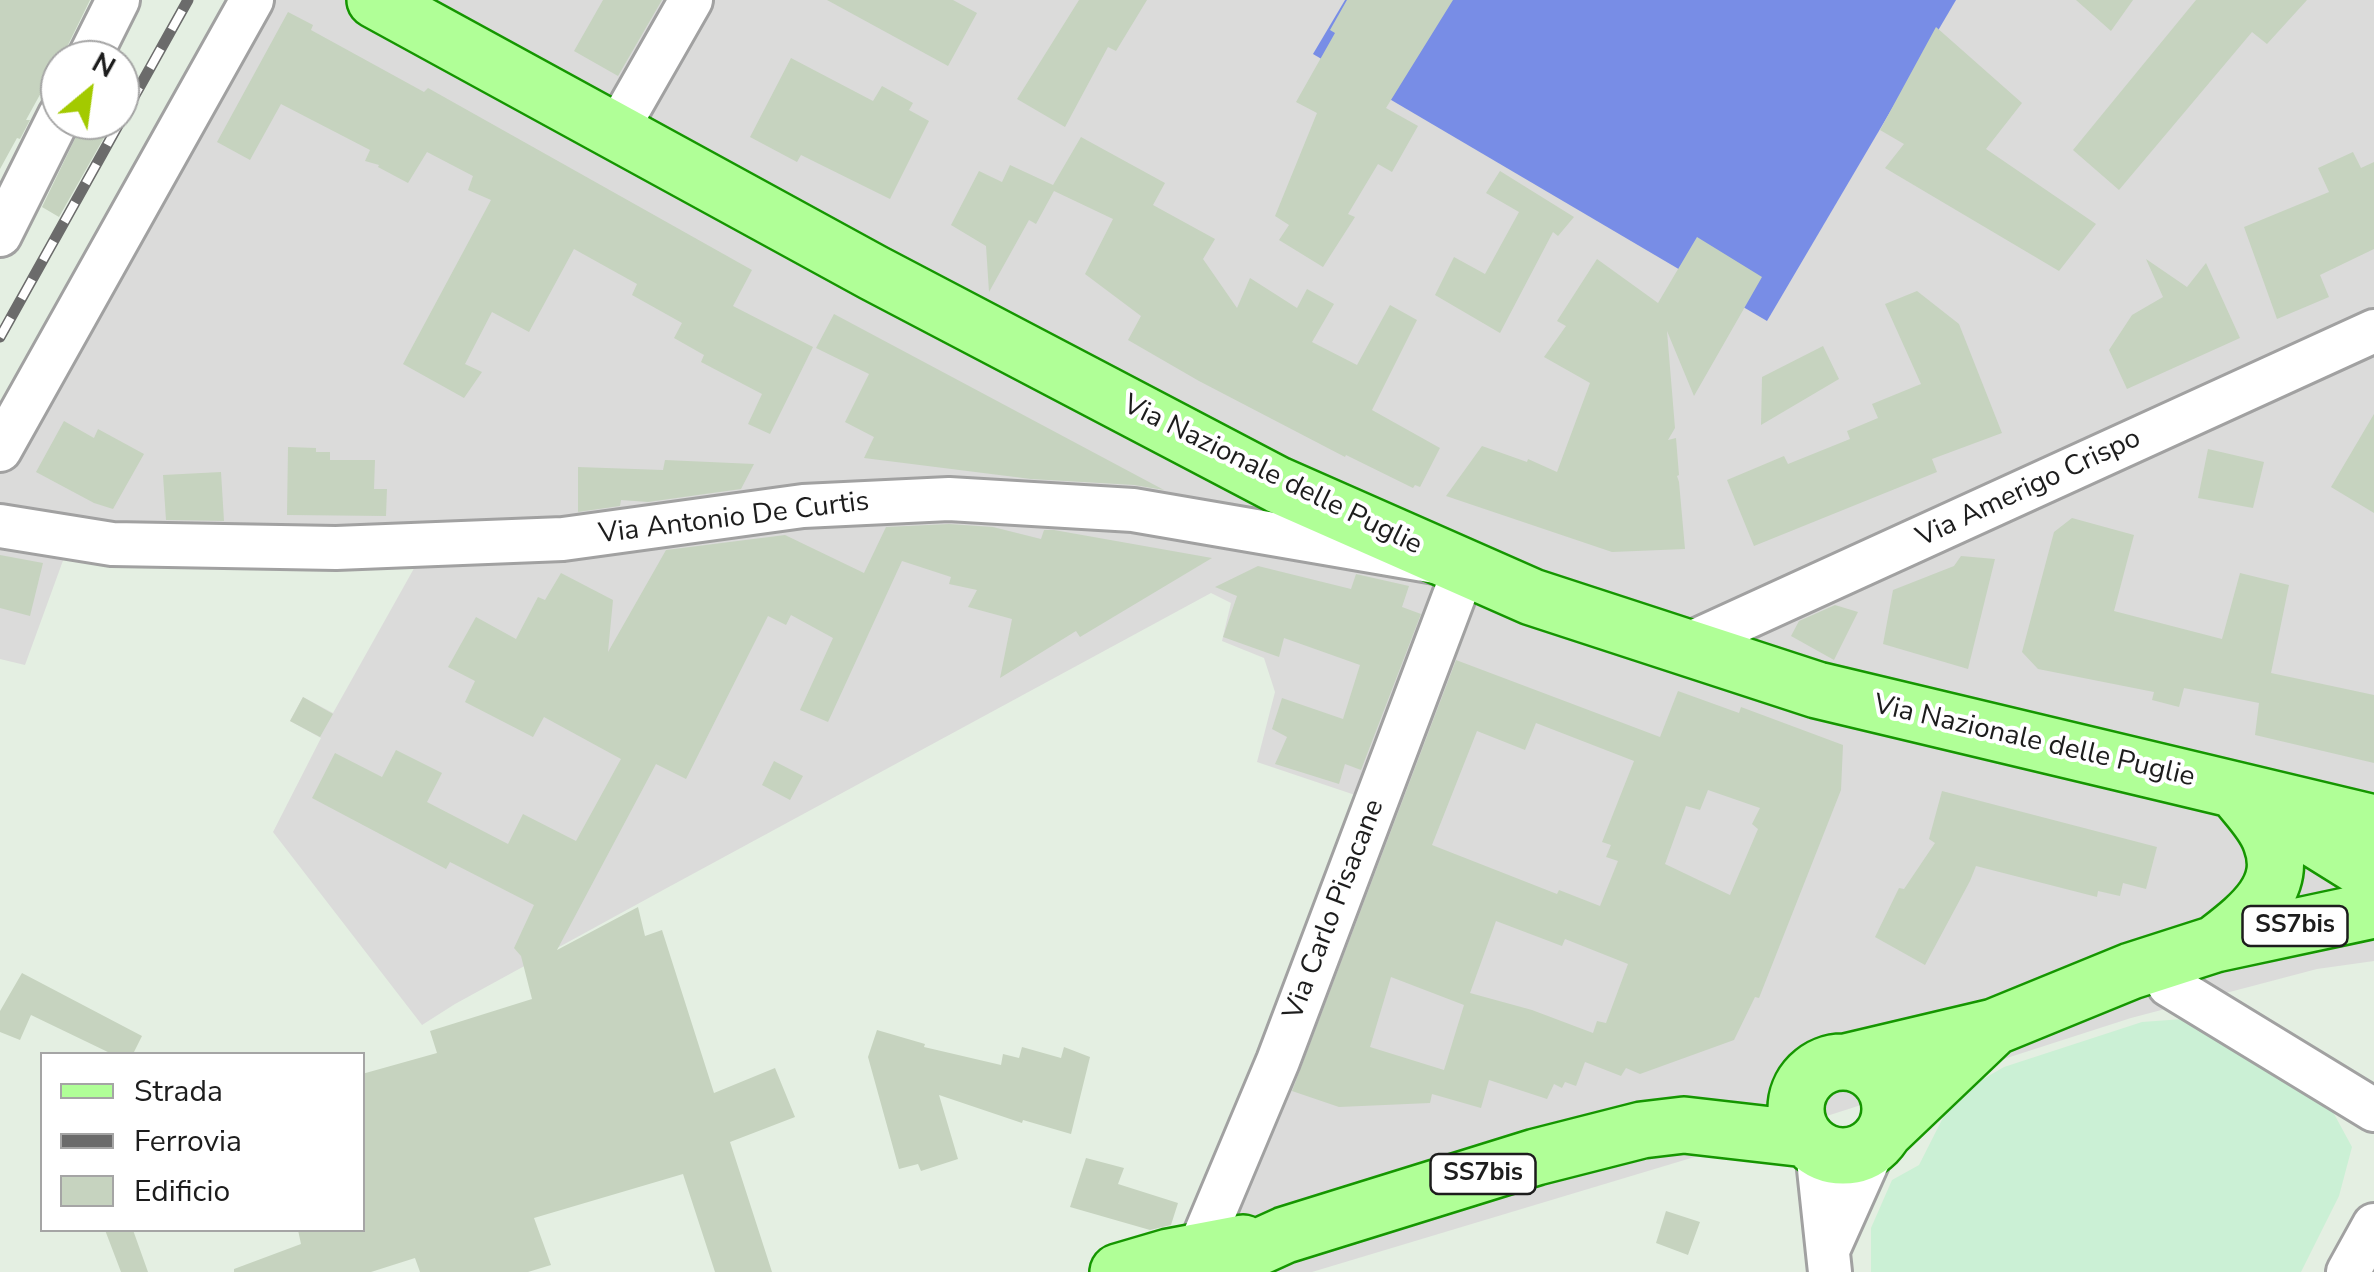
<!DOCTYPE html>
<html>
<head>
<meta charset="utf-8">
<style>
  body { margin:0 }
  #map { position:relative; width:2374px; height:1272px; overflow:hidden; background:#e4efe2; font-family:"Nunito Sans",sans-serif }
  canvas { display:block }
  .legend { position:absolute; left:40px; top:1052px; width:325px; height:180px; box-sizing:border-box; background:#fff; border:2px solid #a5a5a5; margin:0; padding:12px 18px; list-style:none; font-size:30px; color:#1d1d1d }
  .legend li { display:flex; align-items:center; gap:20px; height:50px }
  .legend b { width:50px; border:2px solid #a5a5a5 }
  .north { position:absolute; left:40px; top:40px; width:100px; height:100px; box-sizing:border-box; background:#fff; border:2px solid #a5a5a5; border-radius:50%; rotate:29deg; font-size:28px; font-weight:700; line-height:40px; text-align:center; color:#1d1d1d }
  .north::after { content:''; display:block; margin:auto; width:35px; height:45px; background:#a3ca00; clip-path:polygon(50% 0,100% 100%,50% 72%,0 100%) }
</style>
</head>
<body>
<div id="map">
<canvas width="2374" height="1272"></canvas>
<ul class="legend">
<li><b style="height:12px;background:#b0ff97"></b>Strada</li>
<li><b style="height:12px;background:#6b6b6b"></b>Ferrovia</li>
<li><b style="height:28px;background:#c6d3bf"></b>Edificio</li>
</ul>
<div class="north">N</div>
</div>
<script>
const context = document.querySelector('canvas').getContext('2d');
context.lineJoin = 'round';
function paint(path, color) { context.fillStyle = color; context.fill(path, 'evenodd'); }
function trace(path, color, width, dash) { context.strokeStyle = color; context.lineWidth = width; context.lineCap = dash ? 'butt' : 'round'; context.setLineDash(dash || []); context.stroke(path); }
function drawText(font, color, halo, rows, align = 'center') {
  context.font = font + ' "Nunito Sans",sans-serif'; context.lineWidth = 8; context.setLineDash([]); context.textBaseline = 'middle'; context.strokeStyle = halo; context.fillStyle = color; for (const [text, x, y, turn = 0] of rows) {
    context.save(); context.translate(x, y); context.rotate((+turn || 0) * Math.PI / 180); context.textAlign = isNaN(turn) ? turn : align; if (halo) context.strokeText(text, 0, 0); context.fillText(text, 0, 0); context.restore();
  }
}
paint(new Path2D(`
  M226 0H2374V961L2317 969 2131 1018 1771 1134 1312 1272H1195L1361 797 1257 762 1275 692 1264 658 1222 641 1231 603 1211 593 665 889 455 1004 422 1025 273 832 321 738 290 721 303 697 333 713 417 563 65 555 25 665 0 659V412Z`), '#dbdbda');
paint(new Path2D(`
  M2183 1019 2285 1079 2333 1112 2352 1147 2339 1196 2301 1272H1871V1228L1892 1180 1919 1165 1954 1096 2004 1067 2142 1022Z`), '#cbf0d5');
paint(new Path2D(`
  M1345 0H1956L1767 321 1313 54Z`), '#788de6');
paint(new Path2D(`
  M0 0H90L66 49 63 60H59L26 120H30L20 139 17 138 0 169Z
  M603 0H662L618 76 574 51Z
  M827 0H953L977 13 948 66Z
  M1079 0H1147L1116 51 1108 47 1065 127 1017 99Z
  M1347 0H1453L1386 108 1418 126 1392 172 1378 164 1348 214 1355 217 1323 267 1279 240 1289 225 1275 216 1317 113 1296 102 1335 33 1330 30Z
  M2076 0H2133L2111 31Z
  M2196 0H2307L2267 44 2252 32 2119 190 2073 150Z
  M288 12 313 25 311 30 424 92 428 88 752 270 733 306 813 347 770 434 748 424 762 394 701 362 704 355 674 338 682 323 632 295 637 284 574 249 529 332 492 312 465 364 482 372 464 398 403 364 491 200 468 190 473 176 427 152 408 183 378 167 379 165 365 161 370 150 281 104 250 160 217 142Z
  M1936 27 2022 103 1986 149 2096 224 2059 271 1885 168 1904 144 1880 130Z
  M791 58 873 101 882 86 913 103 909 110 929 121 890 199 801 155 797 162 750 137Z
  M84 120H114L59 217 42 207Z
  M1081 137 1165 183 1153 205 1215 239 1203 259 1237 308 1250 278 1297 308 1307 289 1334 304 1312 342 1357 365 1390 305 1417 320 1372 410 1440 448 1420 487 1415 485 1413 488 1346 455 1345 457 1199 381 1128 340 1141 316 1085 274 1113 219 1054 191 1036 224 1029 220 989 292 986 246 951 225 979 171 1002 182 1010 165 1053 185Z
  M2353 152 2361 168 2374 162V249L2320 275 2329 297 2277 319 2244 227 2329 192 2318 168Z
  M1500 171 1574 217 1558 236 1553 232 1500 333 1435 295 1454 257 1485 274 1519 212 1486 193Z
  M1697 237 1762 277 1694 396 1667 331 1675 428 1668 440 1676 438 1679 475 1677 476 1679 482 1685 549 1612 552 1446 496 1482 446 1527 462 1528 459 1557 472 1590 383 1544 357 1566 326 1557 321 1597 259 1658 303Z
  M2146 259 2187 287 2206 263 2240 338 2127 389 2109 350 2132 315 2163 297Z
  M1917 291 1959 324 2002 433 1932 459 1937 472 1754 546 1727 480 1784 456 1788 464 1850 439 1847 431 1878 418 1872 404 1921 384 1885 304Z
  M834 314 1164 490 1134 485 1031 479 864 458 874 437 845 422 869 374 816 348Z
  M1823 346 1839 379 1761 425 1762 377Z
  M2374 414V513L2331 487Z
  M64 421 94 438 98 429 144 454 113 509 94 503 36 472Z
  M288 447 316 448V452H330V460H375L374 489H387L386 516 287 515Z
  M2208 449 2264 462 2253 508 2198 498Z
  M665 460 754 464 741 489 648 502 621 500 620 506 578 512V467L663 470Z
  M221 472 224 521 166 520 163 475Z
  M2072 518 2134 535 2114 611 2222 639 2240 573 2289 585 2271 673 2374 695V763L2255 735 2259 703 2184 688 2179 707 2152 700 2154 692 2038 669 2022 652 2054 532Z
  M949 524 993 527 1041 539 1044 530H1054L1212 558 1080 637 1076 631 1000 678 1012 619 968 607 977 590 949 584 951 577 902 561 828 722 800 710 833 638 791 615 786 625 768 616 686 779 656 764 557 950 638 907 645 936 662 930 714 1093 775 1068 795 1117 730 1142 772 1272H715L683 1174 534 1218 551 1265 528 1272H420L415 1258 371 1272H234V1269L301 1244 298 1230H362V1074L437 1053 430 1031 532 999 521 956 514 948 534 905 450 862 446 869 312 798 335 753 382 777 396 750 442 773 427 802 508 844 523 814 576 841 621 759 544 717 533 737 465 702 475 681 448 667 476 617 516 639 538 597 545 600 561 573 613 600 608 652 666 550 785 535 864 573 886 527Z
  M0 555 43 563 30 616 0 608Z
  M1961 556 1995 559 1968 669 1883 644 1893 590 1954 566Z
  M1258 566 1351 589 1356 574 1409 586 1402 607 1421 614 1361 770 1345 764 1339 784 1275 764 1287 737 1272 729 1282 698 1343 719 1360 665 1284 638 1279 657 1223 637 1237 596 1215 587Z
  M1835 605 1858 612 1834 660 1791 636 1799 621Z
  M1456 660 1660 737 1678 691 1739 713 1741 707 1843 745 1841 790 1759 998 1755 997 1734 1040 1640 1074 1626 1068 1621 1076 1585 1062 1576 1086 1565 1082 1562 1088 1554 1084 1547 1099 1489 1080 1481 1108 1432 1094 1430 1103 1339 1107 1292 1091ZM1536 723 1634 761 1602 842 1611 845 1606 857 1618 861 1600 906 1559 890 1557 894 1432 845 1477 731 1525 750ZM1708 790 1760 808 1752 824 1758 829 1730 895 1665 864 1686 806 1700 810ZM1496 921 1562 946 1565 939 1628 964 1606 1023 1597 1021 1593 1033 1532 1010 1470 993ZM1391 977 1464 1005 1444 1070 1370 1047Z
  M303 697 333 714 320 737 290 721Z
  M774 761 803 776 790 800 762 785Z
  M1942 791 2157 847 2146 889 2123 883 2120 896 2098 891 2097 897 1976 866 1970 881 1925 965 1875 937 1899 888 1904 889 1935 843 1929 839Z
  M22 973 142 1036 133 1054H112L31 1015 20 1040 0 1032V1011Z
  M877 1030 925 1044 924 1047 1001 1065 1003 1054 1019 1058 1022 1047 1061 1058 1064 1047 1090 1057 1071 1134 1023 1120 1022 1123 939 1095 958 1159 921 1171 918 1164 899 1169 868 1057Z
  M1086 1158 1124 1168 1118 1184 1178 1203 1171 1225 1150 1230 1070 1207Z
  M1666 1211 1700 1222 1688 1255 1656 1243Z
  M105 1230H133L148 1272H121Z`), '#c6d3bf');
const minor = new Path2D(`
  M88 60 118 0
  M615 133 691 0
  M0 235 60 115
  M0 450 252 0
  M0 526 112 544 336 548 563 539 803 506 949 499 1133 510 1465 567 1278 1061 1198 1251
  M1684 646 2374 331
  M2169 985 2374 1110
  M1817 1150 1830 1272
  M1829 1248 1876 1143
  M2348 1272 2374 1225`);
const major = new Path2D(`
  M375 0 874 273 1278 485 1532 597 1817 690 2374 823
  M2276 815 2374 876
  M2215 944C2248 918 2289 889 2271 842 2265 823 2247 806 2235 790
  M1796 1109a47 47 0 1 1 94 0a47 47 0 1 1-94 0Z
  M1846 1062 1994 1027 2131 971 2215 944 2374 910
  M1885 1131 1992 1029
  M1118 1272 1169 1257 1243 1243
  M1203 1272 1285 1235 1536 1157 1642 1130 1684 1125 1806 1139`);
trace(minor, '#a1a1a1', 48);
trace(major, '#159600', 60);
trace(minor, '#fff', 42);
trace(major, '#b0ff97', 55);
const rail = new Path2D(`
  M0 337 188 0`);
trace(rail, '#6b6b6b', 11);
trace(rail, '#fff', 8, [22]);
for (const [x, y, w] of [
  [2295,926,105],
  [1483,1174,105]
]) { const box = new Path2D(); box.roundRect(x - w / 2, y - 20, w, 40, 8); context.fillStyle = '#fff'; context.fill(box); trace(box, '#1d1d1d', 2.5); }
drawText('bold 25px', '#1d1d1d', null, [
  ["SS7bis",2295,926],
  ["SS7bis",1483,1174]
]);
drawText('28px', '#1d1d1d', '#fff', [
  ["Via Nazionale delle Puglie",1272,476,26],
  ["Via Amerigo Crispo",2029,489,-25],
  ["Via Antonio De Curtis",734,519,-7],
  ["Via Nazionale delle Puglie",2034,742,13],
  ["Via Carlo Pisacane",1335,910,-69]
]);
</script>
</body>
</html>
